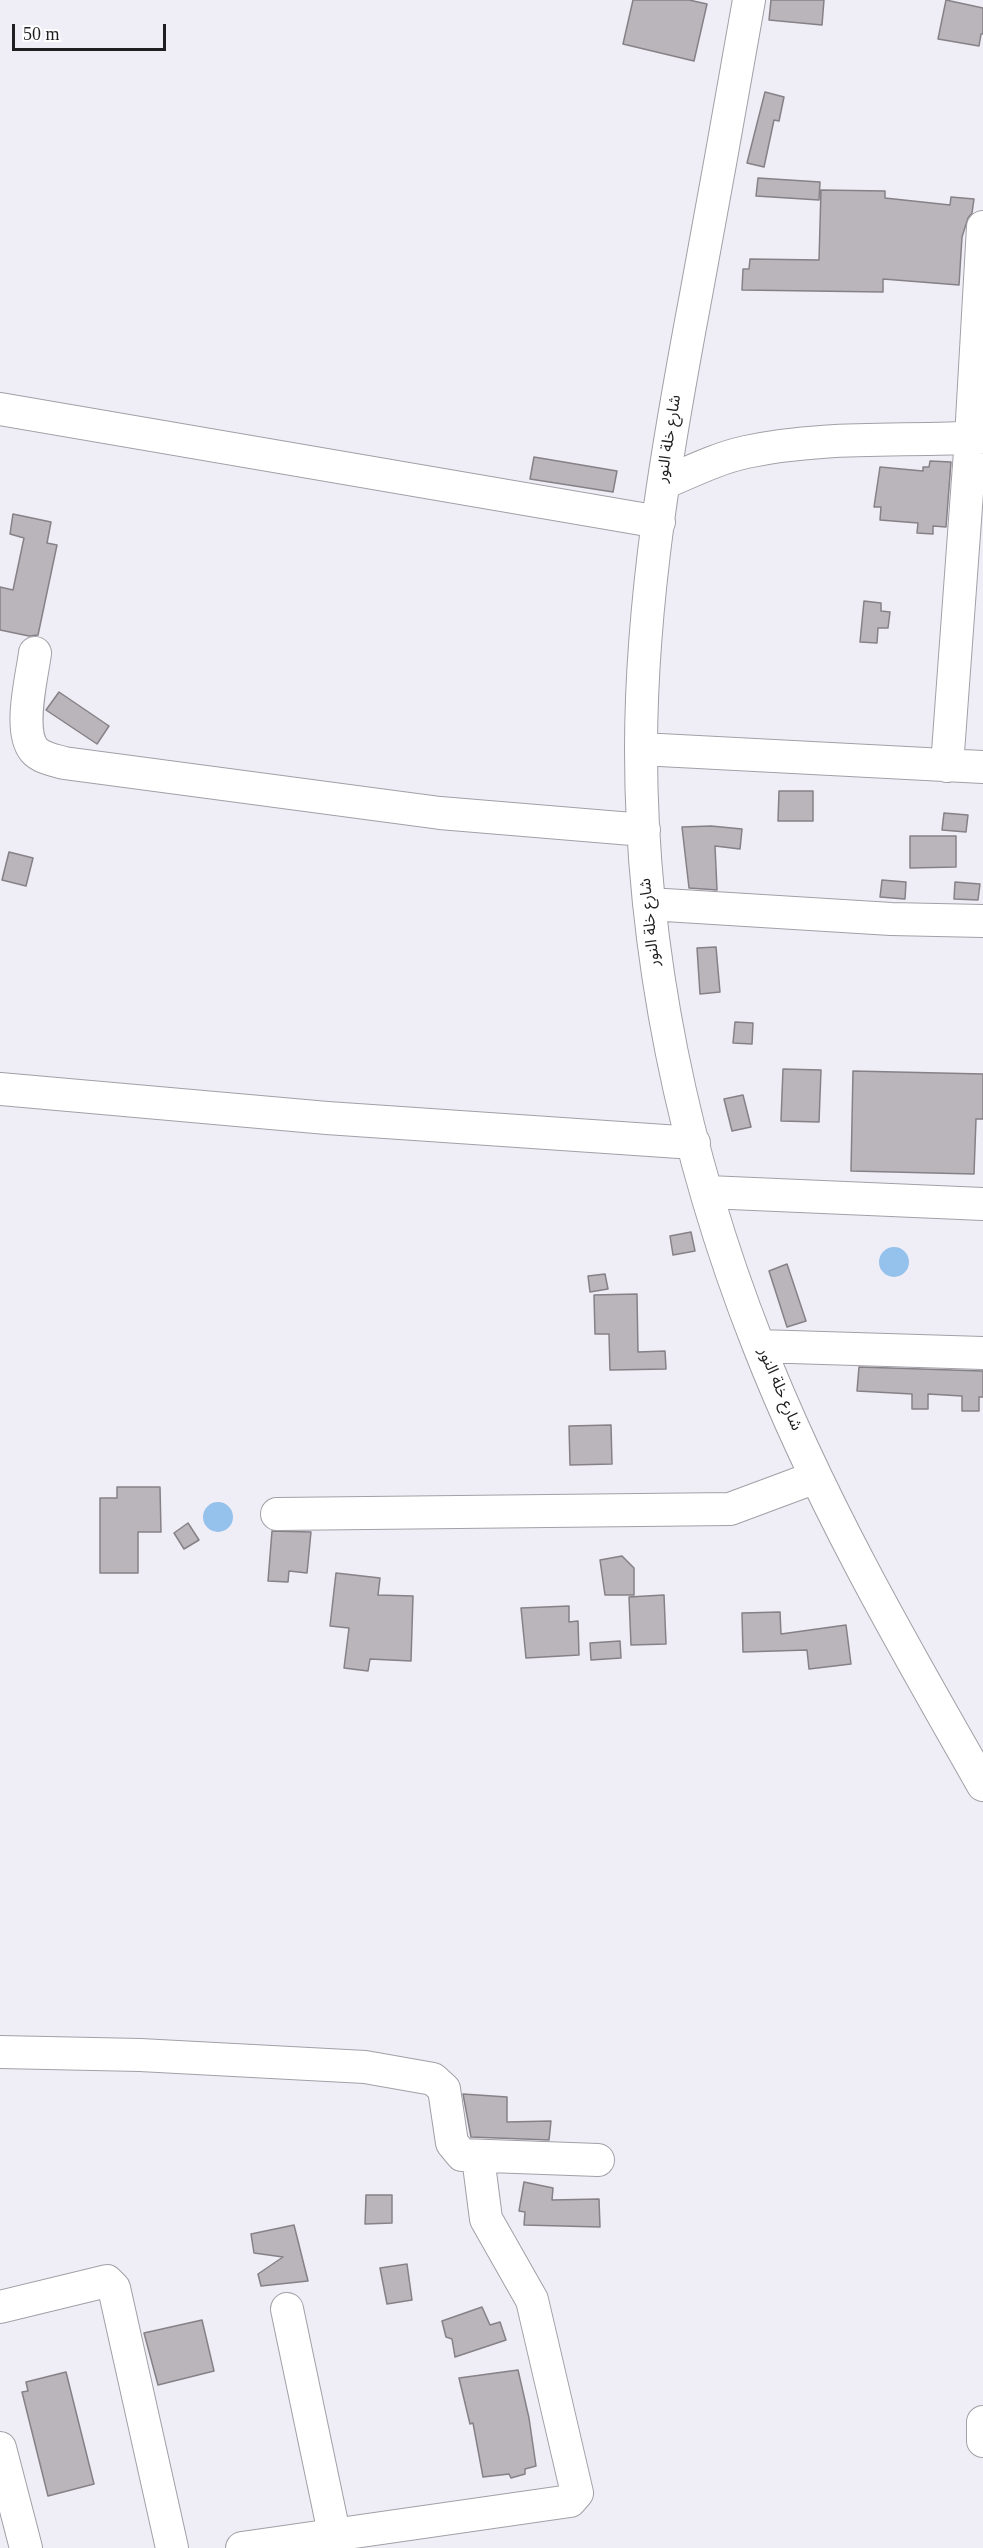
<!DOCTYPE html>
<html>
<head>
<meta charset="utf-8">
<style>
  body { margin:0 }
  #map { position:relative; width:983px; height:2548px; overflow:hidden; background:#efedf5; font-family:Georgia,serif }
  canvas { display:block }
  .scale { position:absolute; left:12px; top:24px; width:154px; height:27px; box-sizing:border-box; border:3px solid #1f1f21; border-top:0; padding-left:8px; font-size:18px; line-height:21px; white-space:nowrap; color:#1f1f21; -webkit-text-stroke:4px #fff; paint-order:stroke }
</style>
</head>
<body>
<div id="map">
<canvas width="983" height="2548"></canvas>
<div class="scale">50 m</div>
</div>
<script>
const context = document.querySelector('canvas').getContext('2d');
context.lineJoin = 'round';
function paint(path, color) { context.fillStyle = color; context.fill(path, 'evenodd'); }
function trace(path, color, width, dash) { context.strokeStyle = color; context.lineWidth = width; context.lineCap = dash ? 'butt' : 'round'; context.setLineDash(dash || []); context.stroke(path); }
function drawText(font, color, halo, rows, align = 'center') {
  context.font = font + ' Georgia,"Noto Sans Arabic",serif'; context.lineWidth = 5; context.setLineDash([]); context.textBaseline = 'middle'; context.strokeStyle = halo; context.fillStyle = color; for (const [text, x, y, turn = 0] of rows) {
    context.save(); context.translate(x, y); context.rotate((+turn || 0) * Math.PI / 180); context.textAlign = isNaN(turn) ? turn : align; if (halo) context.strokeText(text, 0, 0); context.fillText(text, 0, 0); context.restore();
  }
}
paint(new Path2D(`
  M879 1262a15 15 0 1 1 30 0a15 15 0 1 1-30 0Z
  M203 1517a15 15 0 1 1 30 0a15 15 0 1 1-30 0Z`), '#95c1ed');
const building = new Path2D(`
  M633 0H689L707 4 694 61 623 44Z
  M771 0H824L822 25 769 20Z
  M946 0 983 8V34H981L979 46 938 39Z
  M765 92 784 97 779 121 774 120 764 167 747 163Z
  M758 178 820 182 819 200 756 196Z
  M821 190 885 191V198L950 205 951 197 974 199 972 213 968 218 962 237 959 285 883 279V292L742 290 743 269H749L750 259 819 260Z
  M534 457 617 471 613 492 530 479Z
  M930 461 951 462 946 527 933 526V534L917 533 918 523 880 520 881 507H874L880 467 923 471V467H929Z
  M13 514 51 522 47 543 57 545 38 635 29 636 0 630V587L13 590 24 538 10 534Z
  M864 601 881 603V611L890 612 888 628H878L877 643 860 642Z
  M59 692 109 726 97 744 46 710Z
  M779 791H813V821H778Z
  M944 813 968 815 966 832 942 830Z
  M711 826 742 829 740 849 715 846 717 890 689 888 682 827Z
  M910 836H956V867L910 868Z
  M9 852 33 858 26 886 2 880Z
  M882 880 906 882 905 899 880 897Z
  M955 882 980 884 978 900 954 899Z
  M716 947 720 992 700 994 697 948Z
  M735 1022 753 1023 752 1044 733 1043Z
  M783 1069 821 1070 819 1122 781 1121Z
  M853 1071 983 1074V1119H976L974 1174 851 1171Z
  M743 1095 751 1127 732 1131 724 1099Z
  M691 1232 695 1251 673 1255 670 1236Z
  M787 1264 806 1321 787 1327 769 1271Z
  M605 1274 608 1289 590 1292 588 1276Z
  M637 1294 638 1352 665 1351 666 1369 610 1370 609 1334H595L594 1295Z
  M859 1367 983 1371V1397H979V1411H962V1396L928 1394V1409H912V1394L857 1391Z
  M611 1425 612 1464 570 1465 569 1426Z
  M117 1487H160L161 1532H138V1573H100V1498H117Z
  M188 1523 199 1540 184 1549 174 1533Z
  M272 1531 311 1532 307 1573 289 1571 288 1582 268 1581Z
  M622 1556 634 1568V1595H605L600 1560Z
  M336 1573 380 1578 378 1595 413 1596 411 1661 370 1659 368 1671 344 1668 349 1628 330 1626Z
  M664 1595 666 1644 631 1645 629 1597Z
  M569 1606V1622L578 1621 579 1655 526 1658 521 1608Z
  M780 1612 781 1634 846 1625 851 1664 809 1669 807 1650 743 1652 742 1613Z
  M620 1641 621 1658 591 1660 590 1643Z
  M463 2094 507 2097V2122L551 2121 549 2140 471 2137Z
  M524 2182 553 2188 552 2200 599 2199 600 2227 524 2225 525 2212 519 2211Z
  M366 2195H392V2223L365 2224Z
  M294 2225 308 2281 261 2286 258 2274 283 2257 254 2253 251 2234Z
  M407 2264 412 2300 387 2304 380 2268Z
  M482 2307 490 2325 500 2322 506 2340 455 2357 452 2339 446 2337 442 2321Z
  M202 2320 214 2371 158 2385 144 2333Z
  M518 2370 529 2418 536 2466 525 2469V2474L511 2478 509 2474 483 2477 473 2423 470 2424 459 2378Z
  M66 2372 94 2484 48 2496 22 2392 28 2391 26 2382Z`);
paint(building, '#bab5bb');
trace(building, '#868187', 1.5);
const minor = new Path2D(`
  M749 0C732 98 714 197 696 295 668 444 641 597 641 750 641 952 684 1156 758 1344 818 1498 901 1642 983 1785
  M0 409 659 522
  M664 483C690 472 718 458 746 452 824 435 904 442 983 437
  M35 653C32 677 18 730 34 750 41 758 54 760 64 763L440 813 644 830
  M641 749 983 767
  M947 766 971 438 983 227
  M649 904 891 919 983 921
  M0 1089 327 1118 694 1143
  M708 1192 983 1204
  M759 1346 983 1353
  M277 1514 730 1509 816 1477
  M0 2052 140 2055 365 2067 433 2079 444 2089 452 2143 462 2155 598 2160
  M0 2307 107 2281 114 2288 172 2548
  M287 2309 334 2533
  M983 2422V2441
  M0 2448 26 2548
  M242 2548 570 2501 577 2493 532 2300 486 2219 478 2157`);
trace(minor, '#a2a0a7', 34);
trace(minor, '#fff', 32);
drawText('16px', '#1f1f21', '#fff', [
  ["شارع خلة النور",671,439,-81],
  ["شارع خلة النور",652,922,-96],
  ["شارع خلة النور",778,1390,67]
]);
</script>
</body>
</html>
